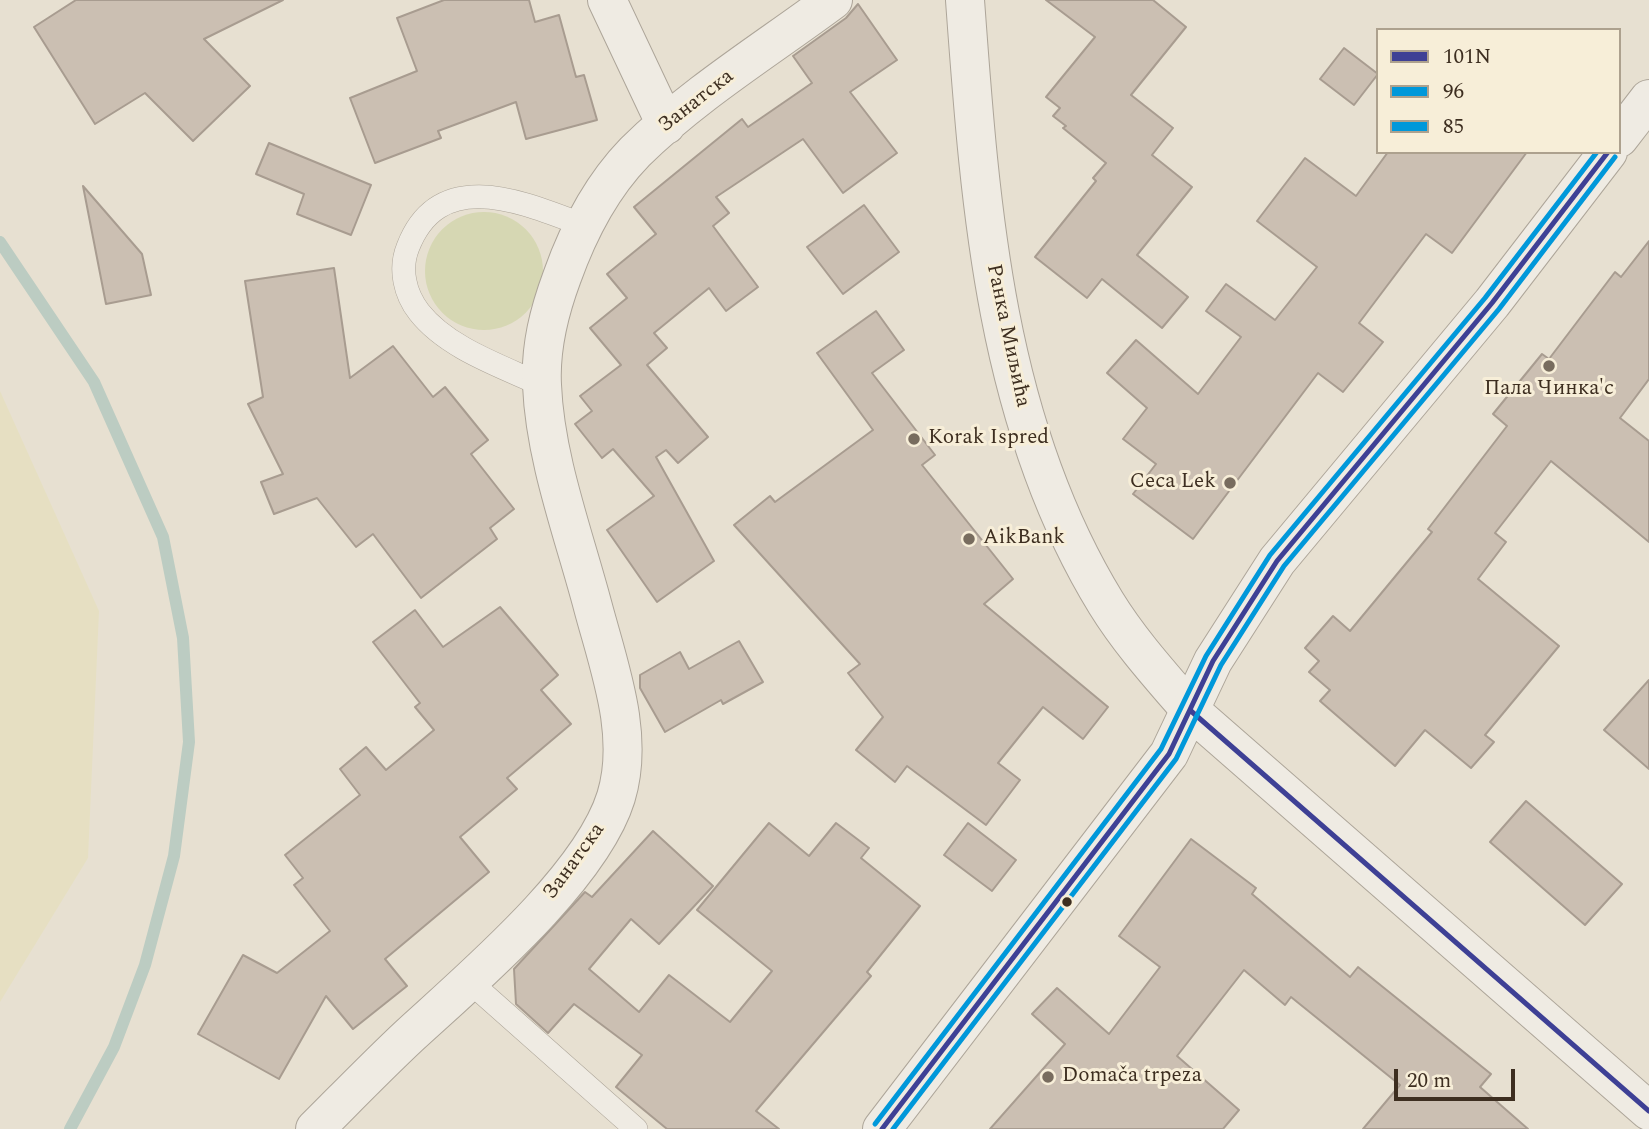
<!DOCTYPE html>
<html>
<head>
<meta charset="utf-8">
<style>
  body { margin:0 }
  #map { position:relative; width:1649px; height:1129px; overflow:hidden; background:#e7e0d1; font-family:Spectral,serif }
  canvas { display:block }
  .legend { position:absolute; left:1376px; top:28px; width:245px; height:126px; box-sizing:border-box; background:#f7eed8; border:2px solid #ada18e; margin:0; padding:9px 12px; list-style:none; font-size:21px; color:#3d2e20 }
  .legend li { display:flex; align-items:center; gap:14px; height:35px }
  .legend b { width:35px; border:2px solid #ada18e }
  .scale { position:absolute; left:1394px; top:1069px; width:121px; height:32px; box-sizing:border-box; border:4px solid #3d2e20; border-top:0; padding-left:9px; font-size:21px; line-height:24px; white-space:nowrap; color:#3d2e20; -webkit-text-stroke:5px #f7eed8; paint-order:stroke }
</style>
</head>
<body>
<div id="map">
<canvas width="1649" height="1129"></canvas>
<ul class="legend">
<li><b style="height:9px;background:#3e4095"></b>101N</li>
<li><b style="height:9px;background:#0098da"></b>96</li>
<li><b style="height:9px;background:#0098da"></b>85</li>
</ul>
<div class="scale">20 m</div>
</div>
<script>
const context = document.querySelector('canvas').getContext('2d');
context.lineJoin = 'round';
function paint(path, color) { context.fillStyle = color; context.fill(path, 'evenodd'); }
function trace(path, color, width, dash) { context.strokeStyle = color; context.lineWidth = width; context.lineCap = dash ? 'butt' : 'round'; context.setLineDash(dash || []); context.stroke(path); }
function drawText(font, color, halo, rows, align = 'center') {
  context.font = font + ' Spectral,serif'; context.lineWidth = 6; context.setLineDash([]); context.textBaseline = 'middle'; context.strokeStyle = halo; context.fillStyle = color; for (const [text, x, y, turn = 0] of rows) {
    context.save(); context.translate(x, y); context.rotate((+turn || 0) * Math.PI / 180); context.textAlign = isNaN(turn) ? turn : align; if (halo) context.strokeText(text, 0, 0); context.fillText(text, 0, 0); context.restore();
  }
}
paint(new Path2D(`
  M0 391 99 611 88 858 0 1002Z`), '#e6dfc2');
paint(new Path2D(`
  M425 271a59 59 0 1 1 118 0a59 59 0 1 1-118 0Z`), '#d6d7b3');
trace(new Path2D(`
  M0 242 94 382 163 537 183 638 189 742 174 856 145 965 114 1047 70 1129`), '#bcccc2', 12);
const building = new Path2D(`
  M76 0H283L204 39 250 86 193 141 145 93 95 124 34 27Z
  M444 0H529L535 22 559 15 576 77 584 75 597 120 526 139 516 102 438 131 441 138 375 163 350 98 417 71 397 18Z
  M1046 0H1153L1186 27 1131 95 1173 128 1152 155 1192 187 1137 255 1188 297 1162 328 1102 279 1087 298 1035 257 1096 181 1093 178 1106 163 1063 128 1066 126 1053 116 1060 108 1046 97 1095 37Z
  M858 4 897 60 850 92 897 153 843 193 803 139 716 197 729 213 713 226 758 287 726 311 709 288 654 333 667 348 647 365 708 437 678 463 666 450 656 457 714 561 657 602 607 530 654 496 613 449 602 458 575 424 592 411 580 396 621 365 590 328 627 298 607 274 656 234 634 207 742 119 748 127 812 83 793 56 846 18Z
  M1344 48 1378 74 1354 105 1320 79Z
  M269 143 371 185 351 235 297 214 304 194 256 174Z
  M1388 152H1527L1452 253 1426 234 1359 323 1383 342 1343 392 1318 373 1193 539 1133 494 1156 464 1123 439 1147 408 1107 373 1136 340 1198 394 1241 337 1206 311 1226 284 1275 320 1317 267 1257 221 1305 158 1356 196Z
  M83 186 142 254 151 295 106 304Z
  M864 205 899 252 843 294 807 247Z
  M1649 241V379L1620 418 1649 441V542L1551 461 1495 533 1506 542 1478 579 1559 646 1485 735 1494 742 1471 768 1425 730 1395 766 1320 701 1330 690 1309 672 1319 661 1305 648 1333 616 1350 631 1432 532 1428 529 1507 426 1493 414 1542 354 1549 359 1615 272 1621 277Z
  M334 268 350 378 393 346 433 397 445 387 488 440 471 454 514 509 490 528 497 539 421 598 373 534 356 547 317 498 274 514 261 482 283 474 248 404 263 397 245 281Z
  M876 311 904 350 872 373 935 455 922 465 1013 579 984 604 1108 707 1083 739 1043 707 998 763 1020 780 986 825 907 766 895 782 856 750 883 717 848 673 860 664 734 525 770 496 775 502 873 430 817 353Z
  M500 607 558 675 541 690 571 724 507 778 517 789 460 837 489 872 385 959 407 986 353 1029 326 996 279 1079 198 1034 243 955 277 973 330 931 294 885 303 878 285 855 360 795 340 769 366 747 386 770 434 730 415 707 420 703 373 642 415 610 443 647Z
  M739 641 763 682 723 704 721 700 665 732 640 688V675L680 652 689 669Z
  M1649 680V769L1604 730Z
  M1526 801 1622 884 1585 925 1490 842Z
  M769 823 809 856 836 823 869 848 861 858 920 906 867 972 871 976 756 1111 779 1129H667L616 1087 642 1055 574 1004 548 1033 516 1004 514 969 585 892 592 897 653 831 713 886 659 944 631 919 589 969 639 1012 669 975 730 1022 772 971 697 910Z
  M968 823 1016 860 992 891 944 855Z
  M1191 839 1256 888 1252 894 1350 977 1358 967 1491 1074 1480 1087 1528 1129H1363L1400 1085 1291 997 1285 1005 1244 970 1177 1056 1239 1110 1223 1129H990L1065 1044 1032 1014 1057 988 1109 1034 1160 967 1119 936Z`);
paint(building, '#cbbfb2');
trace(building, '#a89c90', 2);
const service = new Path2D(`
  M542 385C501 366 447 348 419 312 405 294 399 269 408 247 440 165 524 203 583 225
  M470 982 636 1129`);
const minor = new Path2D(`
  M607 0 666 125
  M965 0C980 206 995 422 1106 603 1130 642 1161 676 1191 711
  M315 1129C346 1098 377 1066 409 1036 471 979 591 878 616 797 635 735 609 667 593 607 574 535 545 459 542 385 540 347 549 312 562 277 578 232 602 186 635 152 694 94 767 49 833 0`);
const tertiary = new Path2D(`
  M1619 138 1649 99
  M1191 711 1649 1111
  M882 1129 1169 754 1213 661 1277 561 1492 303 1608 152`);
trace(service, '#ada599', 24);
trace(minor, '#ada599', 40);
trace(tertiary, '#ada599', 40);
trace(service, '#efebe3', 23);
trace(minor, '#efebe3', 38);
trace(tertiary, '#efebe3', 38);
trace(new Path2D(`
  M1191 711 1649 1111
  M882 1129 1169 754 1213 661 1277 561 1492 303 1608 152`), '#3e4095', 5);
trace(new Path2D(`
  M893 1129 1176 759 1221 665 1284 566 1499 309 1615 157`), '#0098da', 5);
trace(new Path2D(`
  M875 1124 1161 749 1206 656 1270 555 1485 298 1597 152`), '#0098da', 5);
for (const [x, y, r, color] of [
  [1549,366,7,"#786c5e"],
  [914,439,7,"#786c5e"],
  [1230,483,7,"#786c5e"],
  [969,539,7,"#786c5e"],
  [1067,902,6,"#3d2e20"],
  [1048,1077,7,"#786c5e"]
]) { const dot = new Path2D(); dot.arc(x, y, r, 0, 2 * Math.PI); context.fillStyle = color; context.fill(dot); trace(dot, '#f7eed8', 2.5); }
drawText('21px', '#3d2e20', '#f7eed8', [
  ["Занатска",697,102,-38],
  ["Ранка Миљића",1007,336,78],
  ["Занатска",575,862,-54]
]);
drawText('21px', '#3d2e20', '#f7eed8', [
  ["Пала Чинка'с",1549,390,"center"],
  ["Korak Ispred",928,439],
  ["Ceca Lek",1216,483,"right"],
  ["AikBank",983,539],
  ["Domača trpeza",1062,1077]
], 'left');
</script>
</body>
</html>
